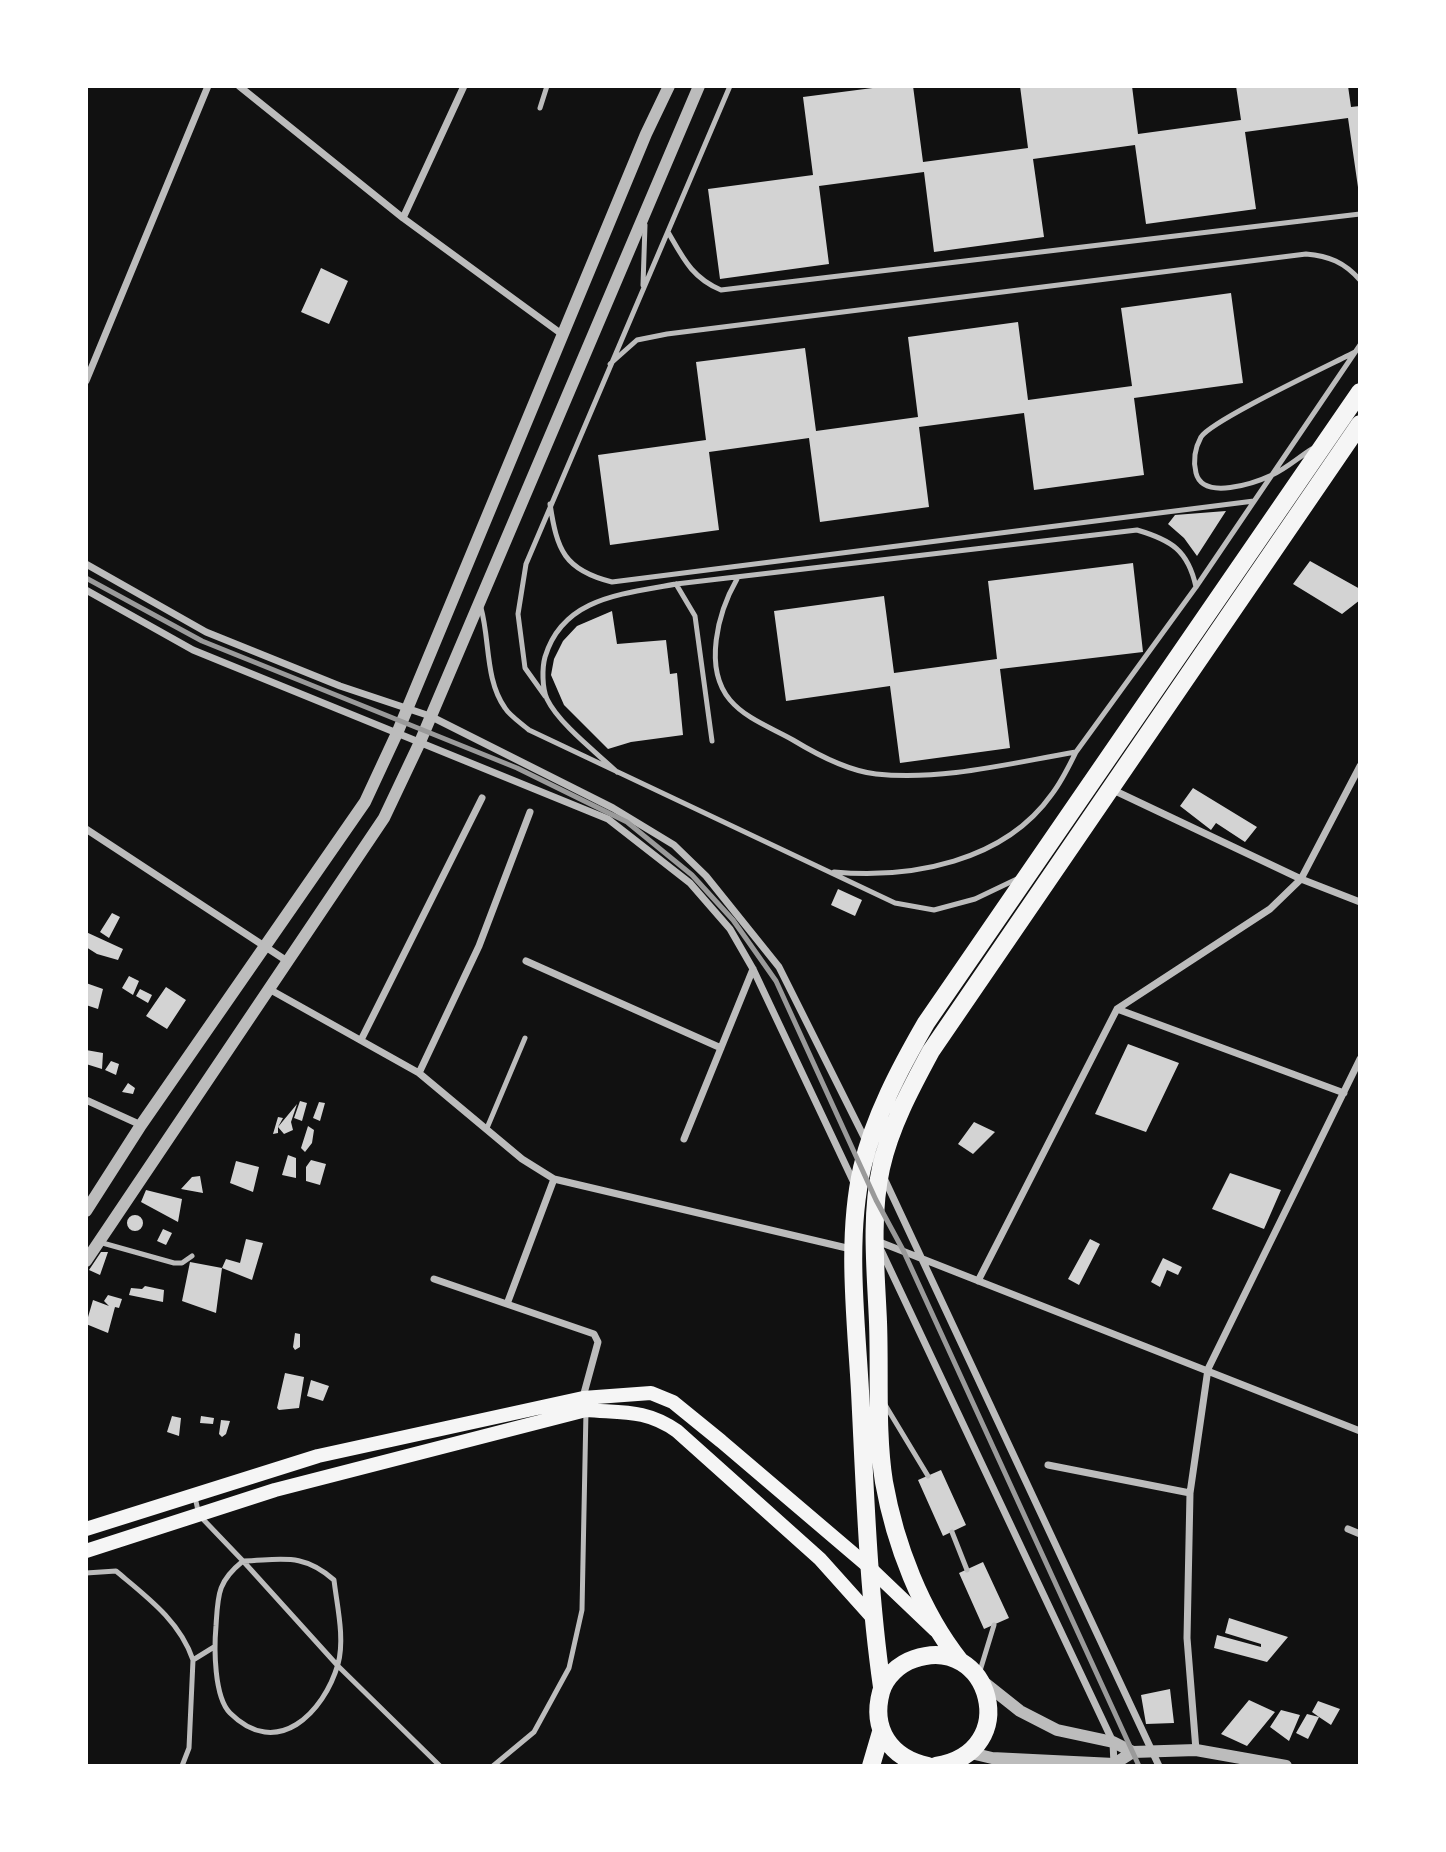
<!DOCTYPE html>
<html>
<head>
<meta charset="utf-8">
<style>
  body { margin:0 }
  #map { position:relative; width:1446px; height:1852px; overflow:hidden; background:#111; font-family:"Work Sans",sans-serif }
  canvas { display:block }
  .frame { position:absolute; inset:0; border:88px solid #fff; pointer-events:none }
</style>
</head>
<body>
<div id="map">
<canvas width="1446" height="1852"></canvas>
<div class="frame"></div>
</div>
<script>
const context = document.querySelector('canvas').getContext('2d');
context.lineJoin = 'round';
function paint(path, color) { context.fillStyle = color; context.fill(path, 'evenodd'); }
function trace(path, color, width, dash) { context.strokeStyle = color; context.lineWidth = width; context.lineCap = dash ? 'butt' : 'round'; context.setLineDash(dash || []); context.stroke(path); }
paint(new Path2D(`
  M888 86H913L923 162 1028 148 1020 86H1132L1138 134 1241 120 1236 86H1348L1351 107 1360 106V201L1348 118 1245 132 1256 209 1146 224 1135 145 1033 159 1044 237 934 252 924 172 819 186 829 264 720 279 708 189 813 175 803 97Z
  M321 268 348 281 329 324 301 312Z
  M1231 293 1243 383 1134 398 1144 475 1034 490 1024 413 919 427 929 507 820 522 809 438 709 452 719 530 610 545 598 455 706 440 696 362 805 348 816 431 918 417 908 337 1018 322 1028 400 1132 386 1121 308Z
  M1226 511 1197 556 1184 538 1168 524 1175 515Z
  M1310 561 1360 589V600L1342 614 1293 584Z
  M1133 563 1143 652 1000 669 1010 748 900 763 890 686 786 701 774 611 884 596 894 673 997 659 988 581Z
  M612 611 617 644 666 640 670 674 677 673 683 735 631 742 608 749 564 705 551 675 554 659 563 641 577 626Z
  M1193 788 1257 827 1245 842 1216 823 1211 830 1180 806Z
  M838 889 862 900 855 916 831 905Z
  M112 913 120 917 109 938 100 932Z
  M86 932 123 949 118 960 97 954 86 947Z
  M129 976 139 981 133 995 122 988Z
  M86 983 103 989 98 1009 86 1005Z
  M166 987 186 1000 167 1029 146 1016Z
  M140 989 152 995 148 1003 136 996Z
  M1128 1044 1179 1063 1146 1132 1095 1114Z
  M86 1050 103 1053 102 1069 86 1064Z
  M111 1061 119 1064 116 1075 105 1070Z
  M128 1083 135 1088 133 1094 122 1092Z
  M300 1101 307 1103 302 1121 294 1118Z
  M319 1102 325 1103 320 1121 313 1118Z
  M297 1104 291 1122 293 1130 284 1134 278 1127V1133L273 1134 278 1117 283 1118 278 1127Z
  M974 1122 995 1132 973 1154 958 1144Z
  M308 1126 314 1130 312 1143 305 1152 301 1148Z
  M288 1155 296 1158V1178L282 1175Z
  M311 1160 326 1164 320 1185 306 1181V1167Z
  M236 1161 259 1167 253 1192 230 1183Z
  M1230 1173 1281 1190 1264 1229 1212 1209Z
  M200 1176 203 1193 181 1189 192 1177Z
  M146 1190 182 1199 178 1222 141 1202Z
  M127 1223a8 8 0 1 1 16 0a8 8 0 1 1-16 0Z
  M163 1229 172 1233 166 1245 157 1241Z
  M246 1239 263 1243 252 1280 222 1268 226 1259 240 1263Z
  M1090 1239 1100 1244 1079 1285 1068 1279Z
  M101 1252H108L100 1275 89 1270Z
  M1163 1258 1182 1267 1178 1275 1167 1270 1160 1287 1151 1282Z
  M190 1262 222 1268 216 1313 182 1301Z
  M145 1286 164 1290 163 1302 129 1295 131 1288 142 1289Z
  M108 1295 122 1299 119 1308 115 1307 108 1333 86 1324 93 1300 109 1306 104 1301Z
  M295 1333 300 1334V1347L295 1350 293 1347Z
  M285 1373 304 1377 299 1408 279 1410 277 1408Z
  M311 1380 329 1386 323 1401 307 1396Z
  M172 1416 181 1418 179 1436 167 1432Z
  M201 1416 214 1418 213 1424 200 1423Z
  M221 1420 230 1421 226 1434 222 1437 219 1434Z
  M941 1470 966 1525 943 1536 918 1480Z
  M983 1562 1009 1618 984 1629 959 1573Z
  M1229 1618 1288 1637 1267 1662 1214 1648 1217 1635 1261 1647V1644L1225 1633Z
  M1170 1689 1174 1723 1146 1724 1141 1695Z
  M1249 1700 1275 1712 1247 1746 1221 1734Z
  M1318 1701 1340 1709 1331 1725 1319 1717 1308 1739 1296 1733 1307 1714 1319 1717 1312 1712Z
  M1281 1710 1300 1715 1289 1741 1270 1727Z`), '#d3d3d3');
trace(new Path2D(`
  M540 108 547 86
  M668 232C683 258 692 278 721 290L1360 214
  M643 285 645 225
  M610 364 637 340 667 334 1306 254C1329 256 1344 262 1360 280
  M1312 449C1299 457 1286 469 1272 475 1255 483 1203 501 1196 473 1193 461 1195 448 1201 437 1212 420 1330 365 1355 352
  M550 504C557 550 564 570 612 582L1254 501
  M737 579C718 612 703 668 730 700 746 719 772 728 793 740 816 754 849 771 876 774 943 781 1011 763 1076 752L1196 587 1360 345
  M676 584 695 616 712 741
  M481 608C490 640 485 680 505 708 510 716 521 723 529 730L895 903 934 910 975 899 1019 878
  M545 696 525 668 518 614 526 564 730 86
  M617 772C597 753 559 724 547 699 542 688 542 668 545 657 563 597 623 594 676 584L1137 530C1171 540 1188 550 1196 587
  M834 872C911 879 1004 862 1052 794 1062 781 1069 766 1076 752
  M487 1128 525 1038
  M99 1242 174 1263H182L192 1256
  M884 1403 928 1476
  M195 1497 199 1515 243 1561C217 1582 218 1595 216 1626 214 1648 214 1697 230 1713 277 1760 324 1713 338 1664 345 1638 337 1606 334 1580 302 1552 282 1560 243 1561
  M952 1532 967 1570
  M243 1561 338 1666 440 1766
  M86 1573 116 1571C147 1597 180 1621 193 1660
  M979 1674 994 1625
  M182 1766 189 1748 193 1660 214 1647
  M493 1766 534 1732 569 1668 582 1610 586 1411`), '#bcbcbc', 5);
trace(new Path2D(`
  M239 86 403 218 563 335
  M403 218 464 86
  M86 381 208 86
  M86 564 206 632 340 686 430 716 613 808 674 845 706 876 779 967 879 1167
  M86 590 193 650 608 819 690 883 730 929 753 969 855 1185
  M1111 789 1301 879 1360 902
  M86 829 287 961
  M526 961 721 1048
  M269 989 419 1073 522 1159 554 1179 851 1249
  M1117 1009 1344 1093
  M361 1040 482 798
  M419 1073 479 946 530 812
  M86 1100 141 1125
  M684 1139 753 969
  M884 1178 1159 1766
  M877 1241 1360 1431
  M880 1248 1113 1742 1114 1765
  M434 1279 594 1334 598 1342 583 1397
  M978 1281 1117 1009 1270 909 1301 879 1360 766
  M507 1304 554 1179
  M1048 1465 1190 1493
  M1348 1529 1360 1534
  M1196 1750 1187 1638 1190 1493 1208 1369 1360 1059`), '#bcbcbc', 7);
trace(new Path2D(`
  M86 1211 141 1125 365 802 398 731 646 134 669 86
  M86 1261 384 818 420 742 699 86
  M981 1680 1020 1711 1057 1730 1113 1742 1133 1752 1196 1750 1286 1766
  M971 1753 992 1758 1114 1764 1133 1752`), '#bcbcbc', 12);
trace(new Path2D(`
  M86 1529 318 1456 583 1398 651 1393 673 1402 721 1441 869 1567 935 1630
  M86 1551 275 1490 586 1410C622 1413 646 1409 677 1431L820 1559 872 1617`), '#f5f5f5', 14);
trace(new Path2D(`
  M960 1661C921 1612 895 1544 884 1482 876 1433 880 1372 878 1322 876 1273 870 1217 881 1168 890 1127 911 1088 931 1051L1360 424
  M882 1687C868 1589 865 1490 860 1391 856 1319 846 1239 862 1168 874 1117 900 1068 926 1023L1360 392
  M871 1766 881 1732
  M928 1766C890 1758 871 1729 881 1692 885 1677 899 1664 914 1659 990 1632 1024 1752 936 1766`), '#f5f5f5', 18);
trace(new Path2D(`
  M86 578 202 641 517 768 627 822 692 875 733 920 776 981 876 1200 903 1250 1139 1766`), '#9a9a9a', 5);
</script>
</body>
</html>
